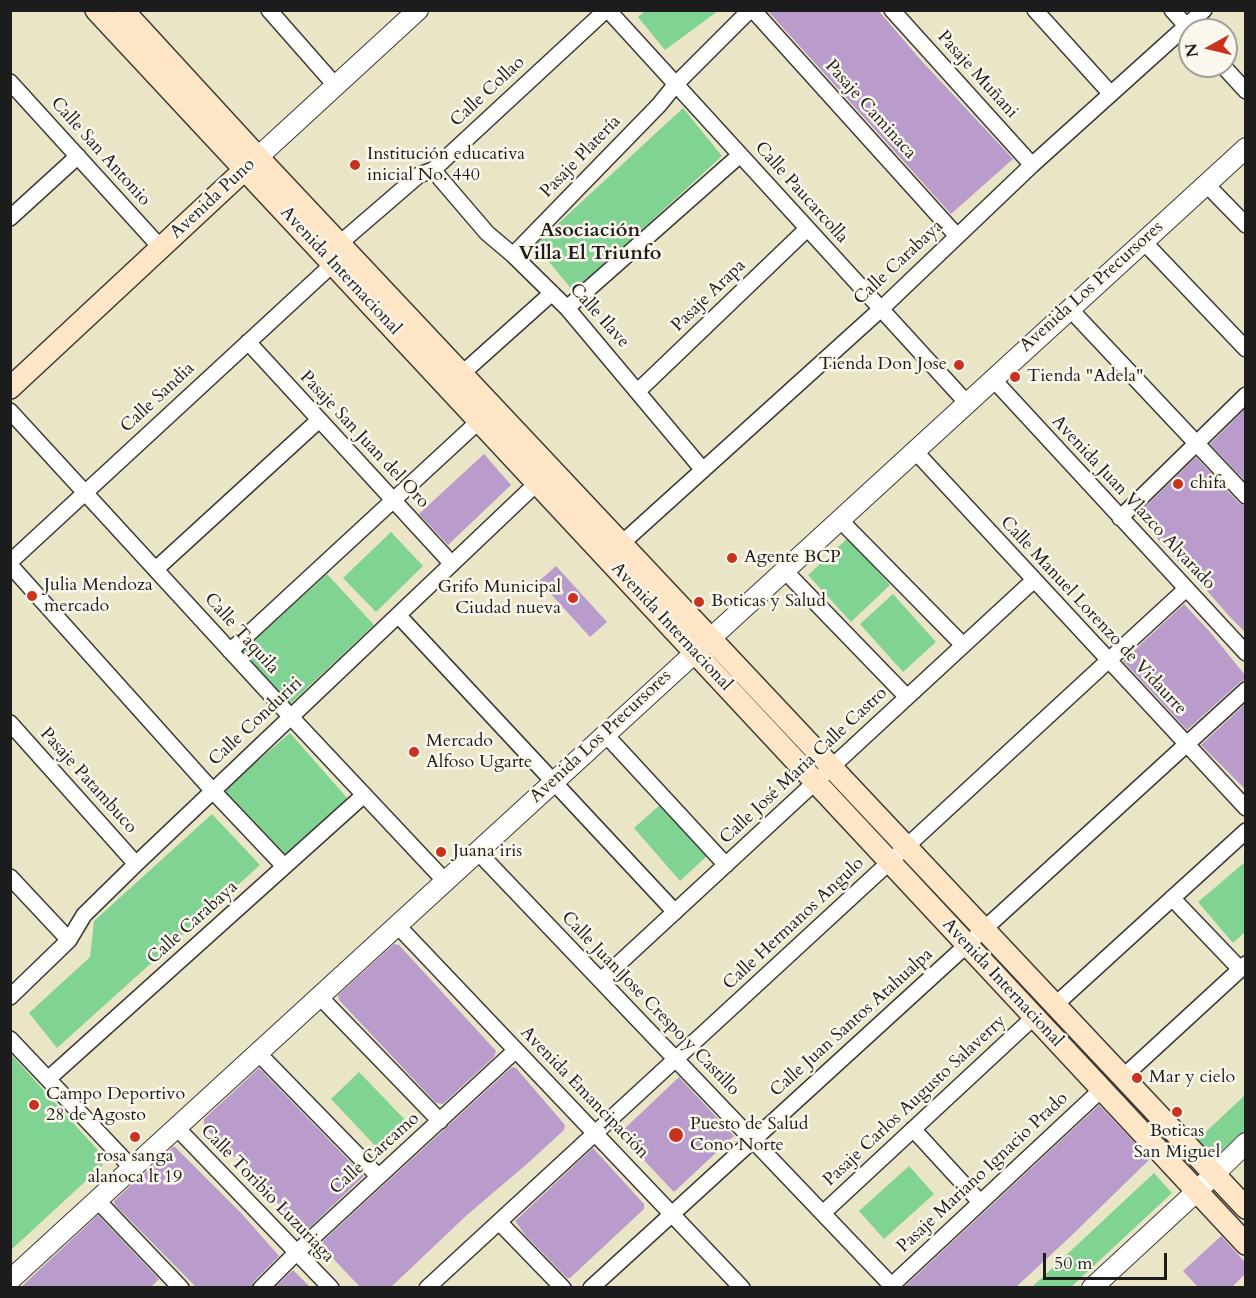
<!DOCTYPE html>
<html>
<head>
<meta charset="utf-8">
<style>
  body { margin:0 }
  #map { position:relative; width:1256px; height:1298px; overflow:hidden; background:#ebe5c7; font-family:Cardo,serif }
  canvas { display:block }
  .frame { position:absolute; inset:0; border:12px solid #1c1c1c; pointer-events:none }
  .north { position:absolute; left:1178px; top:18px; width:60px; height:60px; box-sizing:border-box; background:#fbf7ec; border:2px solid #a29f99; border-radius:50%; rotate:262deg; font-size:16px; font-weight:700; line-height:24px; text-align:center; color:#1c1c1c }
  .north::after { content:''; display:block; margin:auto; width:21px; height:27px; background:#c8321e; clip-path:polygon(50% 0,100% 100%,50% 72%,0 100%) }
  .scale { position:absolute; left:1043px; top:1253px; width:124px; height:27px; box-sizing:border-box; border:3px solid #1c1c1c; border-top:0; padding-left:8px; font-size:18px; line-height:21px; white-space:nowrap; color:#1c1c1c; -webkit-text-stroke:4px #fbf7ec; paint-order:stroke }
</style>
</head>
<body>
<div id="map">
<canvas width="1256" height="1298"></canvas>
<div class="frame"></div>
<div class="north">N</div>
<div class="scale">50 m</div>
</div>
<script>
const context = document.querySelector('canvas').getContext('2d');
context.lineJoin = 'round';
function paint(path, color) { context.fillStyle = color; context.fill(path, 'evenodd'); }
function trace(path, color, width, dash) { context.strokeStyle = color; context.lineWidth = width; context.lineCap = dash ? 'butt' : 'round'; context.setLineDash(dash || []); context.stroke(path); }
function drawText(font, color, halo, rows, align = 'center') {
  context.font = font + ' Cardo,serif'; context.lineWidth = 5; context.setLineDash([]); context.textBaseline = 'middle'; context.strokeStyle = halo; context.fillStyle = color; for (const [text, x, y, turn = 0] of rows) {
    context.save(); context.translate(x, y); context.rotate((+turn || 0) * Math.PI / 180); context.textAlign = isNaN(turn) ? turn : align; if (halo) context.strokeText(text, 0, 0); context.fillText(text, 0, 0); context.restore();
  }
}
paint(new Path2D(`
  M645 11V10L718 11 665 50 638 17Z
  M683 108 722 156 574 292 535 245Z
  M391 532 423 566 376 612 343 578Z
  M848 538 890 585 851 622 808 575Z
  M327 574 374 625 289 705 241 652Z
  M893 594 936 642 903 672 860 624Z
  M290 733 348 799 284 858 223 791Z
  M662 803 708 855 680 881 634 828Z
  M212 814 260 865 57 1048 29 1013 90 957 94 921Z
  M1245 862V932L1233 943 1198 902Z
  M10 1053 104 1157 102 1166 11 1250Z
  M359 1072 410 1125 381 1152 331 1099Z
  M1245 1095V1131L1211 1163 1193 1144Z
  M909 1166 934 1194 884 1239 859 1211Z
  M1154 1173 1172 1193 1071 1287H1032Z`), '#81d394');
paint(new Path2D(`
  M767 10H878L919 58 1013 159 951 214Z
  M1245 409V481L1210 444Z
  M484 454 511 485 448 545 419 514Z
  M1196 457 1239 503 1245 505V632L1230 617 1181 561 1179 562 1160 542 1138 514Z
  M556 566 607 622 590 637 539 581Z
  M1184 604 1210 632 1245 675V680L1239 683 1187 730 1123 661Z
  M1245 704V789L1201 745Z
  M394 944 399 945 496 1051 494 1057 443 1104 436 1103 339 1000 338 995Z
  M512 1067 516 1068 565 1125 564 1130 528 1163 467 1215 391 1287H360L324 1249 323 1241Z
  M259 1068 364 1176 306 1231H303L242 1164 204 1127V1119Z
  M679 1077 734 1136 674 1192 619 1134Z
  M1099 1105 1150 1159 1070 1237 1016 1287H904Z
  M174 1146 242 1214 279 1256 254 1281 252 1287H196L115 1205 114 1201Z
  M593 1148 644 1204V1209L570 1278H567L526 1236 515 1221Z
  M98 1215 159 1279 151 1287H21Z
  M1221 1236 1245 1262V1274L1232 1287H1198L1183 1271Z
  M293 1270 310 1287H275Z`), '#ba9ccc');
const minor = new Path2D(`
  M269 10 335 85
  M608 10 966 402
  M753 10 957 236
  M892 10 1032 165
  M1035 10 1111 94
  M1172 10 1190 30
  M1223 66 1246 91
  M10 82 161 248
  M433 170 487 233 513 255 567 308 703 470
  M1206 184 1246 225
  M10 218 78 156
  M1143 241 1246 349
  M339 244 419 175 433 170 606 10
  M513 255 659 105 676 84 750 10
  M567 308 740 155
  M1069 308 1246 496
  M248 342 452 564
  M992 378 1246 653
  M456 379 552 293
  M638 391 807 229
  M10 411 291 717 445 881
  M914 450 1246 808
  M1120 518 1246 395
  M839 519 963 645
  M621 544 881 309 1032 165 1204 10
  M10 562 333 264
  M10 565 212 790 284 866
  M156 569 319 420
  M784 570 907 697
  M398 615 675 912
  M230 651 479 421
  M10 723 136 864
  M605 734 726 865
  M477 851 894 1288
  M10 877 69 940
  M1172 898 1240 969
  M397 925 742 1288
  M601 980 1034 580
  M319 996 440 1121
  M10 997 69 940 84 915 136 864 537 483
  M1055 1005 1246 831
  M10 1039 132 1168
  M258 1053 378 1176
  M1123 1077 1246 964
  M48 1079 364 795
  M176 1127 331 1288
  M913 1129 980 1202
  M97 1200 181 1288
  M823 1213 1034 1017
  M499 1222 563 1288
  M892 1285 1102 1089
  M261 1288 297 1252 516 1050
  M427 1288 1186 589
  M591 1288 1246 690`);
const tertiary = new Path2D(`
  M258 157 418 10
  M10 1280 1246 148
  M1092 1288 1197 1191 1246 1143`);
const secondary = new Path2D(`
  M96 10 1246 1244
  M123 10 258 157 1246 1208
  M10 388 255 160`);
trace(minor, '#3b3a36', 18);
trace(tertiary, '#3b3a36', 22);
trace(secondary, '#3b3a36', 24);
trace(minor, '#fff', 15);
trace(tertiary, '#fff', 20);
trace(secondary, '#fde5c5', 21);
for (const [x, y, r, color] of [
  [355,165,6,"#c8321e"],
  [959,365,6,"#c8321e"],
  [1015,377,6,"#c8321e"],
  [1178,484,6,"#c8321e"],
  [732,558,6,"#c8321e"],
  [32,596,6,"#c8321e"],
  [573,598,6,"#c8321e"],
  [699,602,6,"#c8321e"],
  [414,752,6,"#c8321e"],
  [441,852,6,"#c8321e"],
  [1137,1078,6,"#c8321e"],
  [34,1105,6,"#c8321e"],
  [1177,1112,6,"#c8321e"],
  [676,1135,8,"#c8321e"],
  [135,1137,6,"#c8321e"]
]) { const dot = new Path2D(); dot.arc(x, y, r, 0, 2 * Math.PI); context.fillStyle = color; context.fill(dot); trace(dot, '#fbf7ec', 2); }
drawText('18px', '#1c1c1c', '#fbf7ec', [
  ["Pasaje Muñani",977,75,48],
  ["Calle Collao",488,92,-43],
  ["Pasaje Caminaca",870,110,48],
  ["Calle San Antonio",100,152,48],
  ["Pasaje Platería",581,157,-46],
  ["Calle Paucarcolla",801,193,48],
  ["Avenida Puno",213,199,-43],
  ["Calle Carabaya",899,263,-43],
  ["Avenida Internacional",340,271,47],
  ["Avenida Los Precursores",1092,287,-42],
  ["Pasaje Arapa",709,296,-44],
  ["Calle Ilave",599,316,48],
  ["Calle Sandia",158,398,-43],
  ["Pasaje San Juan del Oro",364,440,47],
  ["Avenida Juan Vlazco Alvarado",1133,503,47],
  ["Calle Manuel Lorenzo de Vidaurre",1093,616,47],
  ["Avenida Internacional",671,627,47],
  ["Calle Taquila",241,634,48],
  ["Calle Conduriri",256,722,-43],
  ["Avenida Los Precursores",601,737,-43],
  ["Calle José Maria Calle Castro",804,766,-43],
  ["Pasaje Patambuco",88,781,48],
  ["Calle Carabaya",193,923,-42],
  ["Calle Hermanos Angulo",794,924,-43],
  ["Avenida Internacional",1002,983,47],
  ["Calle Juan Jose Crespo y Castillo",650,1004,46],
  ["Calle Juan Santos Atahualpa",852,1023,-42],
  ["Avenida Emancipación",584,1093,46],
  ["Pasaje Carlos Augusto Salaverry",915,1101,-43],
  ["Calle Carcamo",375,1154,-42],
  ["Pasaje Mariano Ignacio Prado",983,1173,-43],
  ["Calle Toribio Luzuriaga",267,1194,46]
]);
drawText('18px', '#1c1c1c', '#fbf7ec', [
  ["Institución educativa",367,155],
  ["inicial No. 440",367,176],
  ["Tienda Don Jose",947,365,"right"],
  ["Tienda \"Adela\"",1027,377],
  ["chifa",1190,484],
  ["Agente BCP",744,558],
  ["Julia Mendoza",44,586],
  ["mercado",44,607],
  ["Grifo Municipal",561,588,"right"],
  ["Ciudad nueva",561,609,"right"],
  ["Boticas y Salud",711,602],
  ["Mercado",426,742],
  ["Alfoso Ugarte",426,763],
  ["Juana iris",453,852],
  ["Mar y cielo",1149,1078],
  ["Campo Deportivo",46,1095],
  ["28 de Agosto",46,1116],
  ["Puesto de Salud",690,1125],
  ["Cono Norte",690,1146],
  ["Boticas",1177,1132,"center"],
  ["San Miguel",1177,1153,"center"],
  ["rosa sanga",135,1157,"center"],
  ["alanoca lt 19",135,1178,"center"]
], 'left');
drawText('bold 20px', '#1c1c1c', '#fbf7ec', [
  ["Asociación",590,231],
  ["Villa El Triunfo",590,254]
]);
</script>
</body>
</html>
